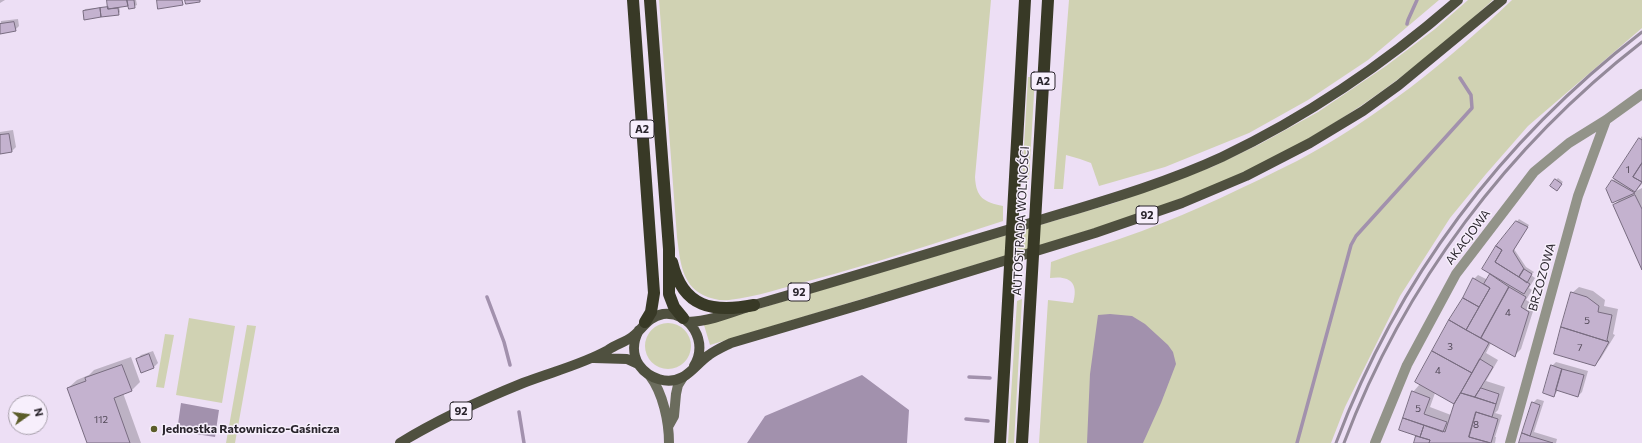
<!DOCTYPE html>
<html>
<head>
<meta charset="utf-8">
<style>
  body { margin:0 }
  #map { position:relative; width:1642px; height:443px; overflow:hidden; background:#eddff5; font-family:Commissioner,sans-serif }
  canvas { display:block }
  .north { position:absolute; left:8px; top:395px; width:40px; height:40px; box-sizing:border-box; background:#f7effc; border:1px solid #a59ea9; border-radius:50%; rotate:76deg; font-size:11px; font-weight:700; line-height:16px; text-align:center; color:#2a252d }
  .north::after { content:''; display:block; margin:auto; width:14px; height:18px; background:#5b5c29; clip-path:polygon(50% 0,100% 100%,50% 72%,0 100%) }
</style>
</head>
<body>
<div id="map">
<canvas width="1642" height="443"></canvas>
<div class="north">N</div>
</div>
<script>
const context = document.querySelector('canvas').getContext('2d');
context.lineJoin = 'round';
function paint(path, color) { context.fillStyle = color; context.fill(path, 'evenodd'); }
function trace(path, color, width, dash) { context.strokeStyle = color; context.lineWidth = width; context.lineCap = dash ? 'butt' : 'round'; context.setLineDash(dash || []); context.stroke(path); }
function drawText(font, color, halo, rows, align = 'center') {
  context.font = font + ' Commissioner,sans-serif'; context.lineWidth = 3; context.setLineDash([]); context.textBaseline = 'middle'; context.strokeStyle = halo; context.fillStyle = color; for (const [text, x, y, turn = 0] of rows) {
    context.save(); context.translate(x, y); context.rotate((+turn || 0) * Math.PI / 180); context.textAlign = isNaN(turn) ? turn : align; if (halo) context.strokeText(text, 0, 0); context.fillText(text, 0, 0); context.restore();
  }
}
paint(new Path2D(`
  M659 0H991L975 177C976 198 984 202 1003 206V221C939 242 876 263 812 280 785 287 757 297 729 300 721 301 711 299 703 295 681 284 680 259 677 237Z
  M1069 0H1439L1368 60 1308 100 1249 133 1165 167 1099 186 1091 163 1080 159 1066 155 1063 189H1054Z
  M1468 0H1493C1437 51 1378 98 1313 136 1216 193 1108 225 1001 257 904 286 807 316 710 345L704 325 1114 203 1212 167 1260 144 1318 112 1386 66 1435 29Z
  M1512 0H1642V28L1528 126 1486 174 1450 218 1400 296 1345 407 1331 443H1039L1048 300 1073 303C1079 283 1070 275 1050 278L1051 262C1081 251 1112 242 1142 231 1195 211 1247 186 1297 161 1375 120 1449 60 1512 0Z
  M1028 77H1035L1029 179 1022 180Z
  M1022 299 1014 443H1008L1017 301Z
  M189 318 235 326 222 403 176 395Z
  M645 346a23 23 0 1 1 46 0a23 23 0 1 1-46 0Z
  M247 325 256 326 235 443H226Z
  M165 334 174 335 164 388 156 387Z`), '#d0d2b3');
paint(new Path2D(`
  M1110 314 1132 316 1145 324 1168 345 1173 352 1176 364 1161 403 1143 443H1087L1090 374 1098 315Z
  M862 375 909 410 907 443H747L765 416Z
  M181 403 219 410 215 437 177 431Z`), '#a291ad');
paint(new Path2D(`
  M0 0H5L0 3Z
  M108 0H136L137 5 130 8 129 5 119 6 120 12 118 14 84 11 85 9 109 7Z
  M18 19 19 26 15 30 0 33 1 21Z
  M13 130 16 147 12 151 0 153V132Z
  M1642 136V184L1636 191 1642 188V268L1614 205 1621 198 1613 181Z
  M1558 178 1563 182 1558 188 1556 180Z
  M1519 219 1529 225 1514 249 1526 267 1534 272 1531 275 1535 278 1529 288 1532 290 1526 300 1535 305 1521 349 1515 355 1491 343 1486 353 1498 360 1486 381 1505 387 1498 410 1495 413 1502 415 1495 437H1496L1495 443H1415L1417 435 1413 392 1420 384 1474 279 1478 275 1488 280 1491 274 1497 247ZM1435 393 1455 404 1451 415 1430 407Z
  M1579 287 1593 291 1605 300 1604 306 1618 309 1613 334 1615 335 1601 358 1595 365 1572 293Z
  M153 351 158 363 154 367 142 371 137 359 141 355Z
  M131 357 140 382 132 390 123 393 141 443H88L68 388 77 380 89 375 94 370Z
  M1556 362 1588 371 1582 392 1578 396 1558 390 1554 396 1552 366Z
  M1537 399 1544 401 1534 432 1557 439 1556 443H1520L1533 403Z`), '#0003');
trace(new Path2D(`
  M1407 24 1408 20 1417 0
  M487 297 504 342 510 365
  M969 377 990 378
  M519 412 524 443
  M966 419 988 421
  M1297 443 1351 245 1356 236 1472 108 1471 95 1460 78`), '#a291ad', 3.5);
const building = new Path2D(`
  M107 0H127L128 6 108 9Z
  M127 0H134L135 8 129 9Z
  M157 0H182L183 5 158 9Z
  M185 0H200V2L186 4Z
  M108 7V9L118 8 119 15 101 17 100 8Z
  M100 8 101 17 84 20 83 11Z
  M14 22 16 31 0 34V24Z
  M9 134 12 152 0 154V135Z
  M1639 138 1642 140V163L1633 177 1642 182 1635 192 1613 178Z
  M1642 163V182L1633 177Z
  M1555 179 1562 184 1557 191 1550 186Z
  M1612 180 1635 193 1612 203 1606 189Z
  M1635 195 1642 209V270L1613 205Z
  M1516 221 1528 227 1513 251 1524 269 1519 277 1495 262 1502 250 1496 246Z
  M1496 246 1502 250 1495 262 1530 284 1524 294 1482 269Z
  M1524 269 1532 274 1527 283 1519 277Z
  M1490 274 1509 287 1481 338 1466 330 1490 288 1484 284Z
  M1473 278 1490 288 1479 307 1463 298Z
  M1509 287 1526 297 1521 307 1529 312 1515 357 1481 338Z
  M1571 292 1587 297 1599 306 1598 312 1612 315 1607 340 1609 342 1561 327Z
  M1463 298 1479 307 1466 330 1449 320Z
  M1449 320 1489 343 1472 373 1432 351Z
  M1561 327 1609 342 1595 366 1554 354Z
  M1432 351 1472 373 1454 404 1415 382Z
  M149 354 154 368 141 373 136 359Z
  M1480 359 1493 367 1475 397 1461 393Z
  M122 365 132 391 114 398 130 443H87L67 388 86 381 85 378Z
  M1551 365 1562 369 1554 397 1543 393Z
  M1562 369 1584 375 1578 397 1556 390Z
  M1481 388 1499 394 1496 404 1475 397Z
  M1412 391 1430 398 1424 414 1447 422 1443 432 1403 418Z
  M1461 393 1496 404 1492 417 1476 412 1469 437 1490 443H1429L1430 440 1420 437 1424 425 1445 432 1454 404Z
  M1532 402 1540 405 1530 436 1522 433Z
  M1476 412 1498 419 1491 443 1469 437Z
  M1403 418 1424 425 1420 437 1399 430Z
  M1522 433 1530 436 1553 443H1519Z
  M1416 436 1430 440 1429 443H1414Z`);
paint(building, '#c4b2cf');
trace(building, '#786c80', 1);
trace(new Path2D(`
  M1375 443 1407 365 1456 274 1534 172 1569 143 1606 120 1642 94
  M1510 443 1578 196 1606 120`), '#929389', 10);
trace(new Path2D(`
  M650 376C663 393 669 422 669 443
  M669 425 674 416 676 394 678 385 683 377`), '#6b6c5d', 10);
trace(new Path2D(`
  M688 322C712 321 732 312 754 305 845 279 936 251 1027 224 1092 204 1159 186 1222 157 1308 116 1386 63 1458 0
  M639 330C633 341 632 354 639 365 649 379 668 385 683 377 693 371 700 361 709 355 716 350 723 347 731 343L863 304 1095 233 1182 203 1246 176 1310 143 1363 111 1399 85 1502 0
  M594 358 627 359 638 364
  M400 443C439 419 481 400 523 383 551 372 581 365 608 350 615 345 625 342 632 337 643 329 647 317 663 314 691 311 709 343 694 366`), '#4f503f', 10);
trace(new Path2D(`
  M633 0 654 293 651 312 645 322
  M650 0 669 249V294L674 307 683 318
  M672 262C683 308 713 313 754 305
  M1000 443 1025 0
  M1022 443 1048 0`), '#383926', 12);
trace(new Path2D(`
  M1336 443C1398 278 1502 140 1642 32
  M1344 443C1404 284 1508 146 1642 42`), '#948a9a', 3);
for (const [x, y, r, color] of [
  [154,429,4,"#5b5c29"]
]) { const dot = new Path2D(); dot.arc(x, y, r, 0, 2 * Math.PI); context.fillStyle = color; context.fill(dot); trace(dot, '#f7effc', 1.5); }
drawText('10px', '#504856', null, [
  ["1",1628,170],
  ["4",1508,313],
  ["5",1587,321],
  ["3",1450,347],
  ["7",1580,348],
  ["4",1438,371],
  ["5",1418,409],
  ["112",101,420],
  ["8",1476,425]
]);
for (const [x, y, w] of [
  [1043,81,24],
  [642,129,24],
  [1147,215,22],
  [799,292,22],
  [461,411,22]
]) { const box = new Path2D(); box.roundRect(x - w / 2, y - 9, w, 18, 3); context.fillStyle = '#f7effc'; context.fill(box); trace(box, '#2a252d', 1); }
drawText('bold 11px', '#2a252d', null, [
  ["A2",1043,81],
  ["A2",642,129],
  ["92",1147,215],
  ["92",799,292],
  ["92",461,411]
]);
drawText('12px', '#2a252d', '#f7effc', [
  ["AUTOSTRADA WOLNOŚCI",1021,221,-87],
  ["AKACJOWA",1468,237,-53],
  ["BRZOZOWA",1542,277,-74]
]);
drawText('bold 12px', '#2a252d', '#f7effc', [
  ["Jednostka Ratowniczo-Gaśnicza",162,429]
], 'left');
</script>
</body>
</html>
